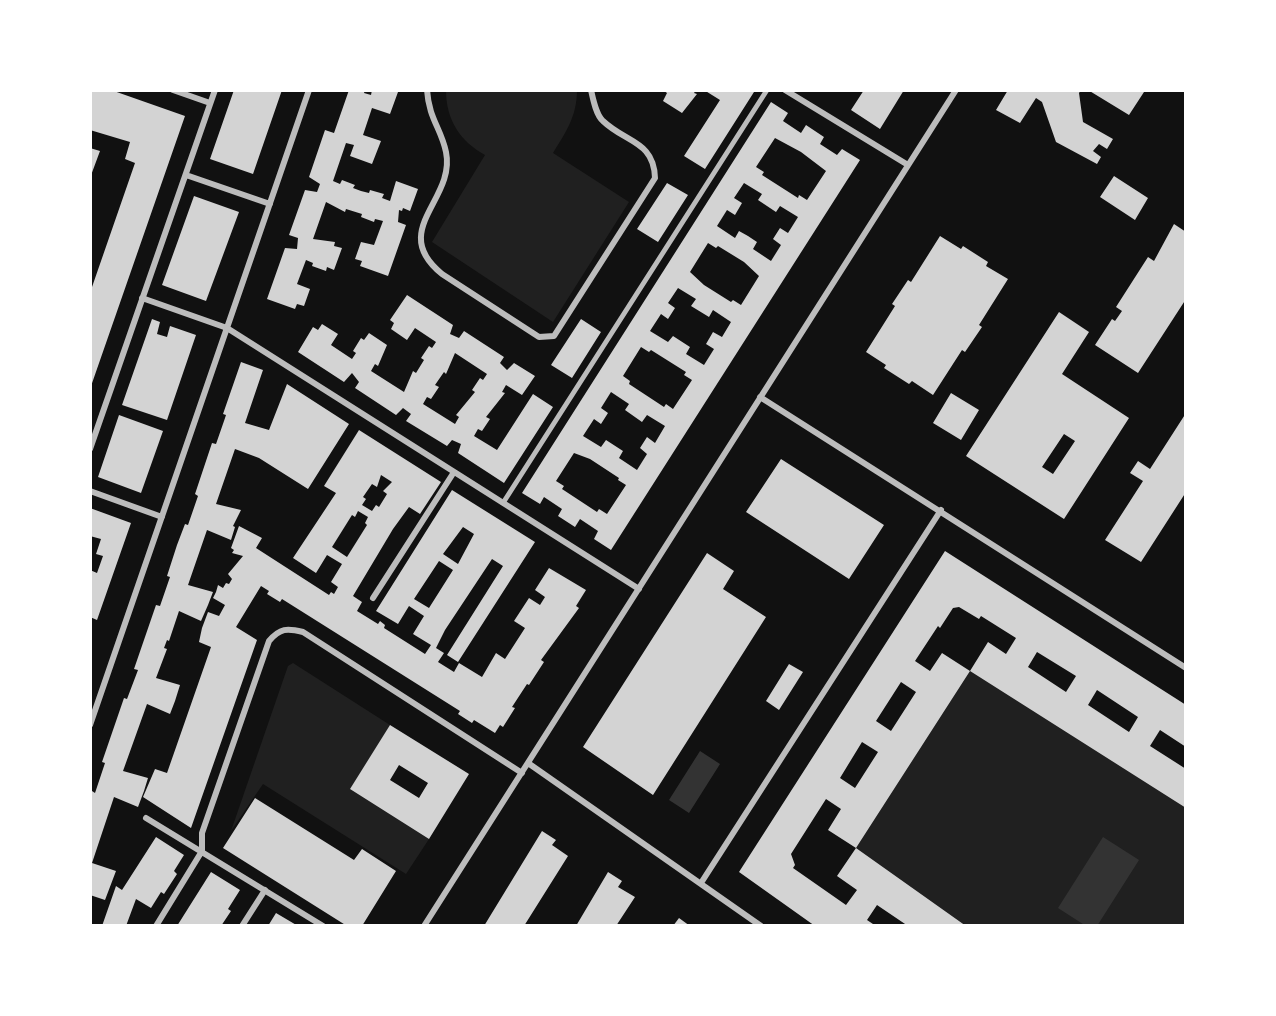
<!DOCTYPE html>
<html>
<head>
<meta charset="utf-8">
<style>
  body { margin:0 }
  #map { position:relative; width:1276px; height:1016px; overflow:hidden; background:#111; font-family:"Noto Serif",serif }
  canvas { display:block }
  .frame { position:absolute; inset:0; border:92px solid #fff; pointer-events:none }
</style>
</head>
<body>
<div id="map">
<canvas width="1276" height="1016"></canvas>
<div class="frame"></div>
</div>
<script>
const context = document.querySelector('canvas').getContext('2d');
context.lineJoin = 'round';
function paint(path, color) { context.fillStyle = color; context.fill(path, 'evenodd'); }
function trace(path, color, width, dash) { context.strokeStyle = color; context.lineWidth = width; context.lineCap = dash ? 'butt' : 'round'; context.setLineDash(dash || []); context.stroke(path); }
paint(new Path2D(`
  M446 90H577C577 116 566 132 553 153L629 202 553 322 432 242 485 155C460 141 446 120 446 90Z
  M293 663 390 725 350 789 429 839 406 874 263 784 231 831 288 666Z
  M970 671 1186 808V926H966L856 848Z`), '#202020');
paint(new Path2D(`
  M700 751 720 764 689 813 669 800Z
  M1103 837 1139 860 1097 926H1086L1058 908Z`), '#333');
paint(new Path2D(`
  M90 90H111L185 116 90 389V286L92 287 135 163 125 159 130 142 90 130Z
  M234 90H282L253 174 210 159Z
  M349 90H365L364 93 371 95 372 90 398 92 390 114 372 108 363 135 381 141 372 164 350 156 354 145 346 143 333 181 340 184 342 180 355 185 353 188 361 191 369 193 370 190 384 194 382 198 390 201 396 181 418 189 410 211 403 208 402 211 399 210 398 222 406 225 388 276 360 266 362 261 355 259 361 242 374 245 383 221 375 219 374 222 361 217 362 214 346 209 345 212 326 202 313 239 335 242 334 246 342 248 334 270 327 267 326 271 312 266 313 263 306 260 297 284 310 289 304 306 297 304 295 309 267 299 285 248 297 249 298 238 289 235 305 190 317 192 320 184 309 177 325 130 334 133Z
  M663 90H696L694 93 697 94 682 113 663 101 667 93Z
  M704 90 754 92 705 169 684 156 720 100Z
  M864 90H904L880 129 851 110Z
  M1008 90H1081L1079 93 1083 122 1113 139 1107 149 1099 144 1093 151 1101 157 1097 164 1056 142 1042 102 1036 98 1020 123 996 110Z
  M1088 90H1141L1144 92 1129 115Z
  M771 102 788 113 783 121 801 133 806 125 824 137 820 144 837 155 842 149 860 160 611 550 594 539 598 531 580 519 575 527 558 516 562 509 544 497 540 504 522 493ZM775 138 801 152 826 171 807 200 799 195 798 198 762 175 764 172 756 167ZM744 183 762 194 758 200 776 212 780 206 798 217 788 233 780 228 773 239 781 245 771 261 753 249 757 242 748 236 739 231 735 238 717 226 727 210 735 215 742 203 734 198ZM708 243 716 248 718 246 744 262 759 276 741 305 733 300 731 302 704 285 690 272ZM678 288 696 299 691 306 709 317 713 310 731 322 722 337 713 332 706 344 714 349 704 365 686 354 690 347 673 336 668 342 650 331 661 314 668 319 675 308 668 303ZM641 347 649 352 651 350 686 372 684 375 692 380 673 409 666 404 664 407 629 384 630 381 623 376ZM611 392 629 404 625 410 642 422 647 415 665 426 655 443 647 437 640 448 647 454 637 470 619 458 623 451 606 440 601 447 583 436 594 419 601 424 608 413 601 408ZM574 453 590 459 619 478 618 480 626 485 607 514 599 509 597 512 562 489 564 486 556 481Z
  M90 148 100 151 90 178Z
  M1114 176 1148 198 1135 220 1100 197Z
  M667 183 688 195 658 242 637 229Z
  M194 196 239 212 206 301 162 285Z
  M1174 224 1186 232V299L1138 373 1095 345 1112 319 1115 321 1122 311 1116 307 1148 257 1154 261Z
  M940 236 961 249 963 246 988 262 986 266 1008 279 979 325 982 327 965 352 962 350 933 395 912 381 909 384 884 368 886 365 866 352 895 306 892 304 908 280 911 282Z
  M407 295 453 325 450 334 459 338 464 331 504 357 500 363 507 370 514 363 535 376 522 395 506 385 502 392 505 393 486 417 490 419 482 431 478 429 474 436 497 450 533 394 553 407 504 483 458 453 461 444 452 440 447 446 406 421 411 414 403 408 396 415 355 388 359 382 352 373 344 382 298 352 313 327 318 330 322 324 338 334 331 345 352 359 356 353 353 351 361 338 364 340 369 333 387 345 378 366 375 364 371 371 404 392 413 371 416 373 424 360 421 358 429 346 432 348 436 342 415 328 407 340 391 329 394 323 390 320ZM455 353 487 374 483 380 480 378 472 390 475 392 456 415 459 417 455 424 423 404 427 397 431 399 439 387 435 385 444 372 446 374Z
  M1059 312 1089 332 1062 374 1129 418 1064 519 966 456ZM1064 434 1075 441 1053 474 1042 467Z
  M152 319 160 322 157 334 167 337 170 326 196 335 167 420 122 405Z
  M581 319 601 332 572 378 551 365Z
  M241 362 263 370 245 423 269 430 287 384 349 424 308 489 259 458 235 449 216 504 241 510 233 526 235 527 231 540 207 530 188 585 213 592 208 605 201 621 179 611 169 641 167 640 164 648 167 649 156 678 180 685 175 701 170 714 147 704 123 771 148 778 144 791 138 807 114 797 92 863 116 871 105 900 90 895V797L92 791 95 793 105 763 102 762 124 698 127 699 138 670 134 669 156 605 160 606 170 577 167 576 177 545 185 524 188 525 198 496 195 494 212 443 216 444 224 421 226 415 223 414Z
  M951 393 979 410 961 440 933 423Z
  M1186 413V492L1141 562 1105 540 1143 481 1130 473 1138 461 1150 469Z
  M119 415 163 431 141 493 98 477Z
  M359 430 441 482 420 514 409 507 393 529 353 596 362 602 357 611 378 624 380 621 385 625 384 628 425 654 431 645 413 634 424 616 409 606 398 624 376 611 452 490 535 542 458 662 447 655 503 566 492 559 445 630 436 648 444 653 438 662 454 672 459 663 482 677 496 653 505 659 525 628 514 621 529 598 540 605 545 597 535 590 549 568 586 590 576 606 579 608 541 660 544 662 529 685 527 684 512 707 515 708 503 727 500 725 495 733 474 720 472 723 458 714 460 711 282 599 280 602 267 594 269 591 261 586 236 627 257 640 191 828 143 797 155 769 167 773 211 647 199 642 202 628 208 612 219 616 225 605 213 598 216 592 218 585 223 588 226 583 229 584 232 579 228 574 243 556 232 553 234 550 231 548 239 526 262 538 256 548 329 595 331 592 334 594 338 587 331 582 342 564 327 555 316 573 293 558 336 493 324 486ZM381 475 392 482 383 491 387 494 379 507 376 505 372 511 362 505 366 499 363 497 372 484 377 487ZM358 511 368 517 365 523 367 525 347 557 332 547 352 515 355 517ZM463 527 474 534 458 564 443 554ZM439 561 453 570 429 608 414 599Z
  M781 459 884 525 849 579 746 512Z
  M90 508 131 523 97 620 90 617V570L97 573 103 556 96 554 101 539 90 536Z
  M945 551 1186 705V747L1160 730 1150 746 1186 769V808L970 671 856 848 828 830 841 809 826 799 791 854 795 865 793 868 846 905 857 890 837 876 856 848 966 926H908L877 905 867 920 876 926H815L739 872ZM959 607 979 619 981 616 1016 638 1006 654 988 642 970 671 942 653 930 671 915 661 938 626 940 628 953 608ZM1037 652 1076 676 1066 692 1028 667ZM901 682 916 692 891 731 876 721ZM1097 690 1138 717 1129 732 1088 705ZM862 742 878 752 855 788 840 778Z
  M707 553 734 571 723 589 766 617 653 795 583 747Z
  M789 664 803 672 779 710 766 701Z
  M390 725 469 774 429 839 350 789ZM399 765 428 783 419 798 390 780Z
  M255 798 354 860 362 849 396 871 362 926H347L223 848Z
  M542 831 556 840 552 845 568 856 524 926H484Z
  M156 837 184 855 174 871 177 874 164 894 161 892 151 908 136 899 126 926H102L116 886 122 890Z
  M211 872 240 890 228 909 231 911 221 926H177Z
  M608 872 622 881 618 887 635 897 616 926H576Z
  M276 913 298 926H268Z
  M679 918 690 926H673Z`), '#d3d3d3');
trace(new Path2D(`
  M503 503 767 90`), '#bcbcbc', 5);
trace(new Path2D(`
  M173 90 210 103
  M427 90C429 119 441 128 446 152 456 200 388 230 442 274L539 337 554 336 655 178C654 141 626 143 603 121 596 115 593 99 591 90
  M785 90 908 165
  M186 175 270 204
  M142 298 227 328 639 589
  M760 397 1186 668
  M90 449 215 90
  M90 491 162 517
  M373 598 454 472
  M90 725 309 90
  M528 763 761 926
  M146 818 323 926
  M701 883 941 510
  M156 926 202 851V833L269 641C280 628 287 628 303 632L522 773
  M242 926 265 890
  M424 926 956 90`), '#bcbcbc', 6);
</script>
</body>
</html>
